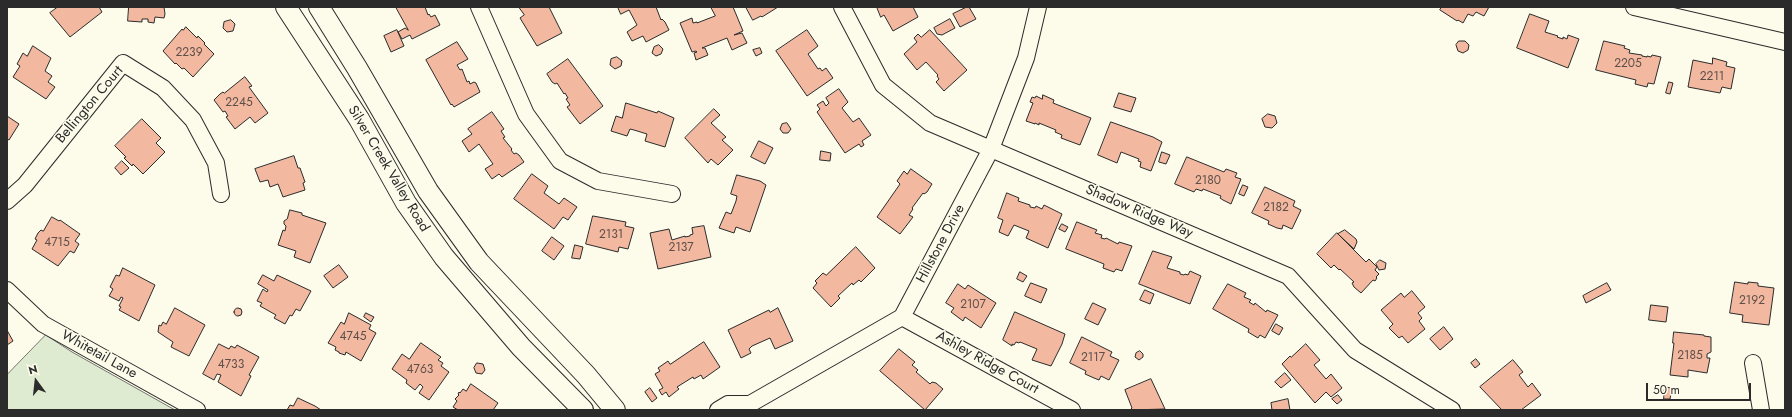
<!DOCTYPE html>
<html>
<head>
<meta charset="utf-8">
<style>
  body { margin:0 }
  #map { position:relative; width:1792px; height:417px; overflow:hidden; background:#fdfbea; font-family:Jost,sans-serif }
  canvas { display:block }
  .frame { position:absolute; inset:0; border:8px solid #2b2b2b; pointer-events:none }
  .north { position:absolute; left:16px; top:361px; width:40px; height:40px; -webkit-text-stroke:3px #fdfbea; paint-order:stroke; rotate:345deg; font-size:11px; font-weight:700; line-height:16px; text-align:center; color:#2b2b2b }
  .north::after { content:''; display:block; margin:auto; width:14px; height:18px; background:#2b2b2b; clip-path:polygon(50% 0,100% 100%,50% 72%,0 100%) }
  .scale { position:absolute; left:1646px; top:383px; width:105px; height:18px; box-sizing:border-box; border:2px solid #2b2b2b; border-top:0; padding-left:5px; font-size:12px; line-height:14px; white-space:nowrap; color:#2b2b2b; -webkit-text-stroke:3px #fdfbea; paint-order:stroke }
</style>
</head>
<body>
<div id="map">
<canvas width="1792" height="417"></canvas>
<div class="frame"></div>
<div class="north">N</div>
<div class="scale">50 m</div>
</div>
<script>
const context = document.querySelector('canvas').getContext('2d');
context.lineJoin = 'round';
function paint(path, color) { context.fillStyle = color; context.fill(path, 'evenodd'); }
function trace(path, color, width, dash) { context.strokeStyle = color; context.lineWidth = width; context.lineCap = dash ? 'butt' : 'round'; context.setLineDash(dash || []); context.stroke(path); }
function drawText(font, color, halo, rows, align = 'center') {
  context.font = font + ' Jost,sans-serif'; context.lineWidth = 3; context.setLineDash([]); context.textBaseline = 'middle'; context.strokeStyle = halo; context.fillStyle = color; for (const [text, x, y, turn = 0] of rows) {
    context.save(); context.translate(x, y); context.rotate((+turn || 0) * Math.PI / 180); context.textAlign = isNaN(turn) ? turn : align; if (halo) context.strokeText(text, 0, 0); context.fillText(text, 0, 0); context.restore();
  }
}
const green = new Path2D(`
  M46 335 72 352 175 410H7V375Z`);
paint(green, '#deebd1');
trace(green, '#74746e', 1);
const building = new Path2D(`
  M58 7H99L102 12 70 37 50 13Z
  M129 7H164L165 14 164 18 155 17 154 23 148 22V19H142V22L128 21Z
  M396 7H425L428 15 429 14 431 17 435 15 440 25 412 39 410 35 402 39 398 32 405 28 408 30Z
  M519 7H549L562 33 537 46 520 18 524 15Z
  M618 7H656L661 20 662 19 665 22 669 30 646 42 643 36 632 41 627 32 637 25 629 10 621 14Z
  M711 7H733L743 31 734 35 742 33 747 43 732 50 727 38 702 48H705L708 55 696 60 694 53 697 52 696 51 692 52 680 23 692 18 693 23 697 22V23L715 16Z
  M746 7H778L762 17 761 16 753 20Z
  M877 7H913L918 17 893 31 884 15 881 17Z
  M967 7H969L976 19 960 27 953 14Z
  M1442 7H1489L1484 16 1476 12 1473 16 1468 14 1463 23 1458 20 1457 21 1440 10Z
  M1530 14 1549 21 1545 32 1558 36 1557 37 1563 39V37L1567 39 1568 35 1579 39 1568 68 1517 48Z
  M950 19 955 28 942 35 937 34 934 28Z
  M231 20 235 24 233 31 227 32 223 28 224 22Z
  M186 27 197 38 198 36 205 43 204 44 214 54 193 77 184 68 182 69 176 63 175 64 163 51 182 29 183 30Z
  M397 30 404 46 391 52 384 36Z
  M807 30 818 46 808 54 818 69 820 68 822 71 826 68 833 78 807 96 776 51Z
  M930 30 967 70 944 91 936 82 939 79 937 76 938 75 926 62 917 70 904 54 917 42 914 38 918 34 921 37Z
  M1459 41H1465L1469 45 1468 50 1463 53 1458 51 1456 45Z
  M1604 41 1625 46 1624 48 1630 50 1629 53 1642 55V56L1647 57V56L1651 57 1652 55 1661 57 1654 84 1648 83 1647 87 1635 84 1636 80 1596 70Z
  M457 42 468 59 457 65 460 70 462 69 467 82 469 81 470 84 474 82 476 83 480 92 454 107 452 104 451 105 426 60Z
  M659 45 663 49 661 54 656 56 652 53 654 47Z
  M33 46 51 58 45 71 52 76 48 82 55 87 46 99 13 77 20 66 17 64 23 53 27 56Z
  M760 48 762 53 756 56 753 50Z
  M617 57 622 61 621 66 615 69 610 65 611 59Z
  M1713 58 1727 62 1726 66 1735 68 1731 89 1722 87 1720 93 1688 87 1693 60 1712 64Z
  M568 59 603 106 580 124 567 107 570 105 566 99 568 98 565 93 564 94 557 83 555 84 552 82 547 74Z
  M245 77 252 86 249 87 268 113 255 123 250 117 235 129 226 117 228 116 225 111 223 112 214 100 220 94 223 92 224 93Z
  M1669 82 1673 83 1670 94 1666 93Z
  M839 89 848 102 842 108 853 122 859 118 871 135 862 141 864 145 861 147 859 144 845 153 817 112 820 109 817 105 823 101 826 106 829 103 826 98Z
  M1119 93 1136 98 1131 112 1114 107Z
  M1043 95 1054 100 1053 103 1091 118 1080 145 1061 138 1062 135 1055 132 1056 130 1039 123V125L1035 123V124L1026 121 1033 103 1030 102 1032 97 1035 98 1036 96 1042 99Z
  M626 103 657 113 658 111 674 118 665 147 645 141 647 134 634 130 630 129 627 136 611 131 616 116 622 118Z
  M714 109 720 115 711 123 726 137 722 140 733 150 718 165 711 159 708 163 685 138Z
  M492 112 504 129 501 131 505 137 503 138 512 149 511 150 514 154 516 153 519 155 524 162 502 177 499 174 492 179 485 169 493 164 479 144 469 152 462 141 472 134 468 129Z
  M1268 114 1275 116 1277 123 1272 128 1265 127 1262 119Z
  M7 116 19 124 9 140 7 139Z
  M142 119 161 138 156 143 165 152 143 174 133 164 132 166 124 158 126 157 115 146Z
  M1111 122 1153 137 1162 142 1151 171 1140 167 1141 162 1138 161 1139 159 1121 152 1117 163 1098 155Z
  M787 123 791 129 788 133H783L780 129 782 124Z
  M759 141 773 148 765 164 751 157Z
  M821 151 831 153 830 161 820 160Z
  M1162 152 1170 155 1166 164 1159 162Z
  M294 156 298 168H300L305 182 303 183 305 190 283 197 278 184 270 187 268 180 260 182 255 169Z
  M1187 157 1224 172 1226 169 1237 173 1235 177 1241 179 1231 204 1223 200 1220 198 1221 196 1203 189 1202 191 1196 189 1194 192 1175 184Z
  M122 161 129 168 121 175 115 168Z
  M911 169 932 184 927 192 924 194 923 193 912 208 913 209 909 215 913 217 900 234 877 217 900 184 897 181 904 171 907 174Z
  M532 174 548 186 544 193 559 204 564 198 577 207 568 220 563 217 554 229 514 199Z
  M737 175 760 181 766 185 750 232 736 227 734 233 719 228 726 212 731 214 736 201 737 196 731 194Z
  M1243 185 1248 187 1244 196 1239 194Z
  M1265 187 1295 201 1293 206 1301 210 1292 229 1283 225 1282 229 1277 228 1268 224 1269 221 1252 213Z
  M1007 193 1019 198 1018 201 1030 205V207L1035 208 1036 206 1042 209 1044 205 1062 214 1048 248 1026 238 1029 231 1014 225 1008 236 999 232 1003 220 998 218Z
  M290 210 302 213V215L326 223 310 263 294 257 296 251 278 245 283 230 285 231 286 226 284 224V221L287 219Z
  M593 216 626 222 625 226 634 228 628 249 619 247 618 252 586 244Z
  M52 217 59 221 60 220 80 234 75 241 79 244 74 253 70 251 58 266 32 249 37 240 35 239 38 233 41 230 43 231Z
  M1077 222 1097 230 1095 233 1102 235 1101 238 1105 239 1106 238 1118 244 1119 242 1132 246 1122 271 1116 269 1114 272 1103 268 1104 264 1066 249Z
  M1062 224 1068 227 1065 232 1059 229Z
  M704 226 711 257 658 269 650 233 669 229 672 240 685 236V237L690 236V235L693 234 692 228Z
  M1345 230 1356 239 1357 242 1354 249 1338 234Z
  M1337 233 1366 262 1369 259 1377 267 1375 270 1379 274 1376 277 1377 278 1375 281 1373 280 1361 293 1354 287 1352 283 1354 282 1340 269 1339 270 1334 265 1331 268 1317 254Z
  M552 237 564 246 554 260 542 251Z
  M575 245 583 247 580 259 572 258Z
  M856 247 875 268 861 282 859 280 853 285 852 283 838 296 840 298 831 307 813 288 817 283 815 281 823 273 826 275Z
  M1153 251 1172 257 1167 268 1180 272V274L1184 275 1185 274 1188 275 1190 271 1201 276 1190 304 1139 284Z
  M1380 260 1386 263 1385 269 1379 270 1376 264Z
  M339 265 348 277 333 288 324 276Z
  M123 268 155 285 139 321 119 310 121 307 119 306 123 298 121 297 119 301 109 296 113 289 110 287 116 275 119 276Z
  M1020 272 1027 276 1023 282 1017 279Z
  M263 275 274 281 277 275 311 291 300 311 296 309 292 316 290 315 285 324 274 318 276 315 260 306 262 303 257 301 263 289 267 292 268 290 258 284Z
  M1735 282 1748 284V282L1758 283V286L1774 288 1769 325 1742 322 1743 315 1730 313Z
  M1031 283 1047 289 1041 303 1025 296Z
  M1607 283 1611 290 1586 303 1583 296Z
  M958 284 965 289 968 285 996 303 981 328 965 317 963 321 951 312 954 308 946 303Z
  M1228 284 1246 293 1244 297 1251 300 1249 302 1254 305 1255 303 1266 312 1267 310 1278 315 1265 338 1260 335 1258 338 1248 332 1249 329 1213 309Z
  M1145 290 1154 294 1150 304 1140 300Z
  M1412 291 1425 307 1418 313 1422 318 1419 321 1425 329 1408 343 1402 336 1399 338 1389 328 1393 324 1381 310 1401 293 1404 297Z
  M1093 303 1106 309 1098 325 1085 319Z
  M1651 305 1668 307 1666 322 1649 320Z
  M234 312a4 4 0 1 1 8 0a4 4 0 1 1-8 0Z
  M175 308 205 325 189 356 171 347 173 342 158 332 159 325 161 326 163 322 166 324Z
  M778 308 793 341 775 349 770 338 752 346 749 349 751 353 741 358 728 330 769 310 770 312Z
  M1015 312 1065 334 1062 344 1051 366 1032 360 1037 349 1020 342 1019 343 1016 342 1014 345 1012 344V346L1003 340Z
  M349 313 371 325 369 329 376 333 361 361 346 352 345 355 339 353V352L335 350 336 347 328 343 341 322 344 324Z
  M366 313 374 317 371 322 364 317Z
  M1276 324 1283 328 1279 335 1272 331Z
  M1444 327 1453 339 1440 350 1430 339Z
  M8 332 13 341 7 345V333Z
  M1674 332 1704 335V336L1711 337V352L1707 354V358H1710L1707 373 1688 370V377L1670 375 1674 343H1673Z
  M1082 337 1112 352 1110 356 1119 360 1109 380 1101 376 1099 380 1094 378 1085 374 1086 371 1070 363Z
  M704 342 720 367 703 379 701 375 694 379 693 377 677 387 679 389 669 397 666 392 662 395 659 390 663 388 655 374 660 371 658 368 668 361 670 364Z
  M421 343 441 357 438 360 443 363 441 366 449 372 429 400 419 393 423 387 420 384 415 390 406 383 407 380 392 369 402 354 409 359Z
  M219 344 229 349 231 346 235 348 237 345 259 357 249 375 251 376 241 396 218 382 221 375 217 374 214 380 203 374Z
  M1306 344 1320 360 1314 365 1326 379 1331 374 1342 388 1331 397 1326 392 1315 403 1282 364 1290 356 1291 357Z
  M899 349 915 362 912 365 918 370 916 372 930 384 932 382 936 383 943 389 925 410 880 371Z
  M1140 351 1143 354V357L1139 360 1135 357 1136 353Z
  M1476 359 1480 364 1475 368 1471 363Z
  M1513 360 1523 372 1519 375 1528 387 1532 383 1541 395 1521 410H1502L1480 387Z
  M477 363 483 364 485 370 482 374 476 373 474 368Z
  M1285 373 1291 380 1281 388 1275 382Z
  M1151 379 1165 409 1130 410 1132 408 1125 390Z
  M471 384 498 403 493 410H458L453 407 457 401 455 399 459 395 458 394 459 392 460 393 463 389 466 391Z
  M1665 387 1672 388 1670 399H1664Z
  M650 388 657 398 652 402 645 392Z
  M1338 395 1342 400 1337 404 1332 399Z
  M298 398 315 406 321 410H287L290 405 293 406Z
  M1288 399 1290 410H1272L1271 403Z`);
paint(building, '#f2b8a0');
trace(building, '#2b2b2b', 1);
const minor = new Path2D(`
  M479 7 526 114 560 161 598 181 672 194
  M842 7 883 85 930 123 1288 276 1355 350 1452 410
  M1634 7 1785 42
  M7 201 25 185 123 63 163 88 193 120 216 163 221 194
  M7 290 43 324 197 410
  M902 317 1072 410
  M1753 363 1761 410
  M718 410 728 404H750
  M746 410 750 404 902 317 991 149 1026 58 1038 7`);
const major = new Path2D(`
  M286 7 359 119 406 203 444 257 521 347 583 410
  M319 7 357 68 428 191 479 262 586 375 615 410`);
trace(minor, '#2b2b2b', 18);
trace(major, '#2b2b2b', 22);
trace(minor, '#fdfbea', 16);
trace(major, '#fdfbea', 20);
drawText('12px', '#5d4e48', null, [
  ["2239",189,53],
  ["2205",1628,64],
  ["2211",1712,77],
  ["2245",239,103],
  ["2180",1208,181],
  ["2182",1276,208],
  ["2131",611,235],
  ["4715",57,243],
  ["2137",681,248],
  ["2192",1752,301],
  ["2107",973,305],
  ["4745",353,337],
  ["2185",1690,356],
  ["2117",1093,358],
  ["4733",231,365],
  ["4763",420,370]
]);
drawText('14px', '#2b2b2b', '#fdfbea', [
  ["Bellington Court",90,105,-50],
  ["Silver Creek Valley Road",388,169,59],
  ["Shadow Ridge Way",1139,212,23],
  ["Hillstone Drive",941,244,-62],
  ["Whitetail Lane",99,355,29],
  ["Ashley Ridge Court",987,363,29]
]);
</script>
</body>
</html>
